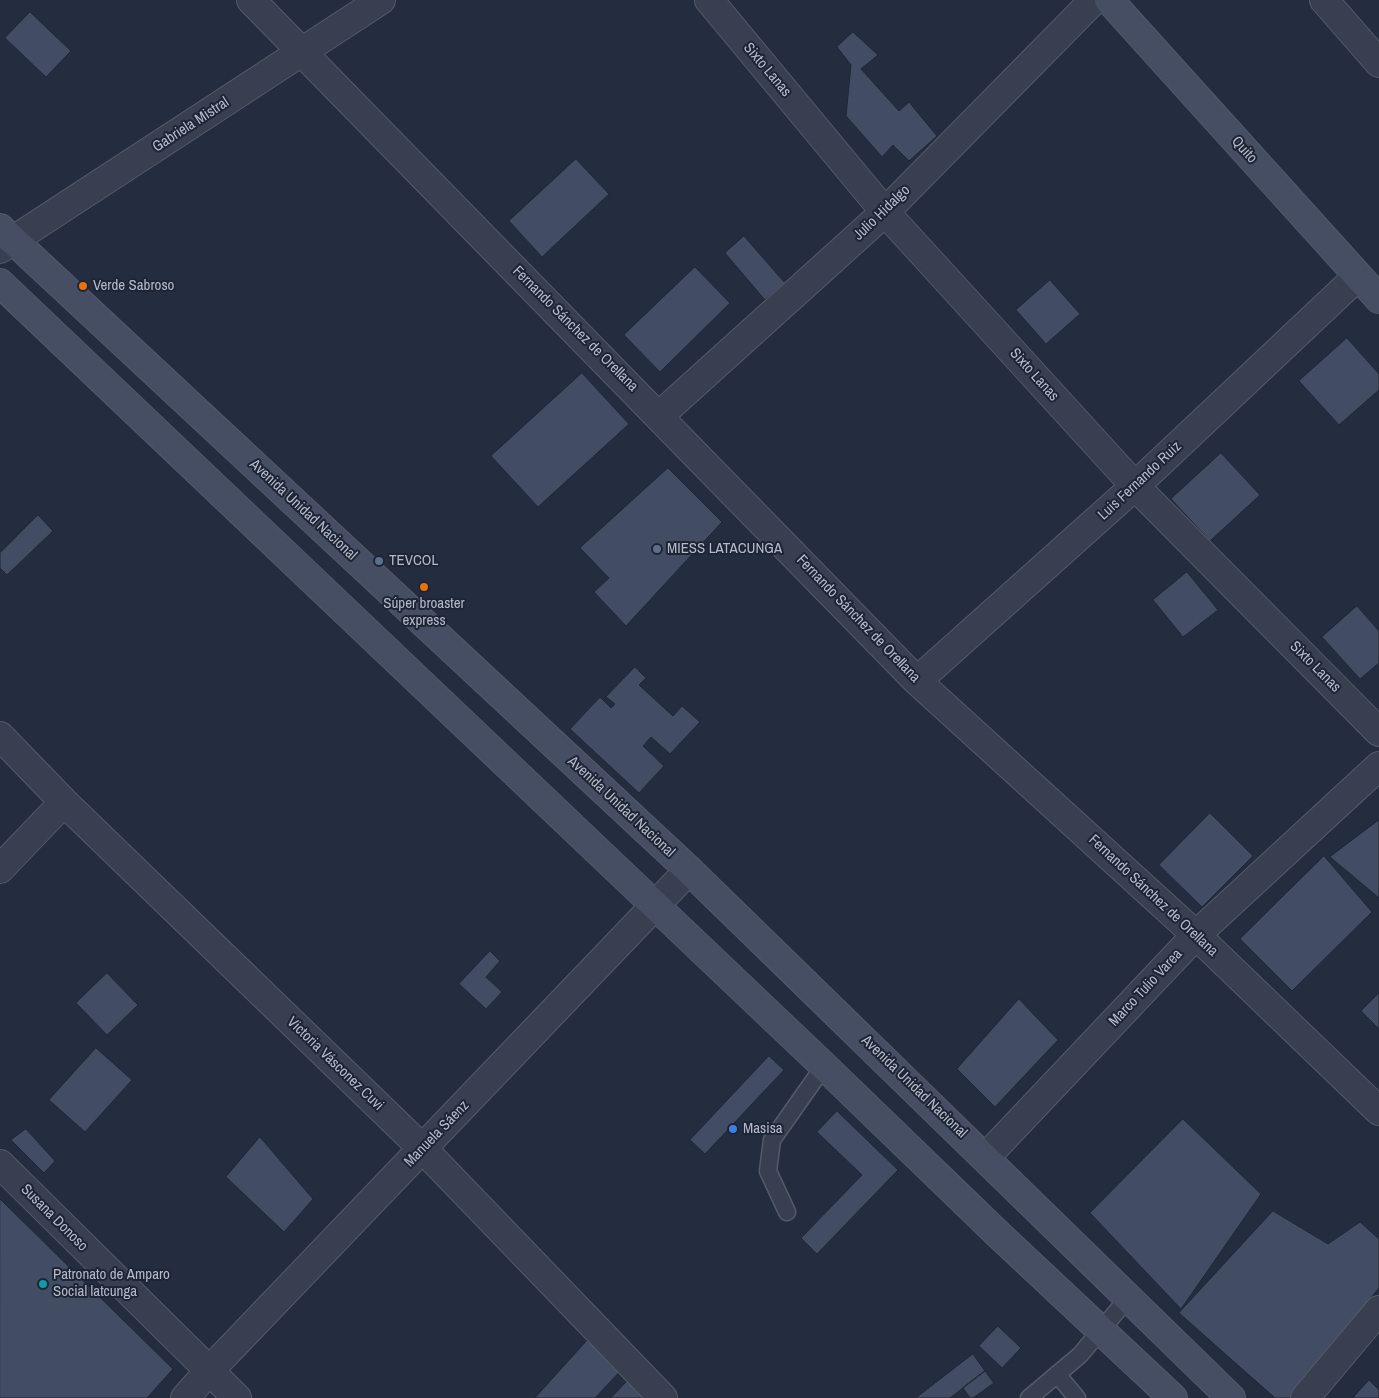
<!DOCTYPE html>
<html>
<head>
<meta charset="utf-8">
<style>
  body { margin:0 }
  canvas { display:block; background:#242d40 }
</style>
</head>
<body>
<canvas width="1379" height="1398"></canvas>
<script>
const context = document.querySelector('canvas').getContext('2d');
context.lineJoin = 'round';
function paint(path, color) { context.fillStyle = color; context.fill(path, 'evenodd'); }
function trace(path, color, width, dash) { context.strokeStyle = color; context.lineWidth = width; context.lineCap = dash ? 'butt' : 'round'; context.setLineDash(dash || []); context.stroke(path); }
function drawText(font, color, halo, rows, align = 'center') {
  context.font = font + ' "Archivo Narrow",sans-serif'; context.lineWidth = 4; context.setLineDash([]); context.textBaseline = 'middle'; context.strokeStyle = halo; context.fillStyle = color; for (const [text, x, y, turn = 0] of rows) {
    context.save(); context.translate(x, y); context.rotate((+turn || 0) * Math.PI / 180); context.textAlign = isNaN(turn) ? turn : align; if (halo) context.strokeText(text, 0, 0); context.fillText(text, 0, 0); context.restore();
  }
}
const building = new Path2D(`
  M30 12 71 51 46 77 5 38Z
  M853 32 878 55 861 69 899 111 909 102 937 136 909 161 893 145 882 157 846 116 851 65 837 47Z
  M576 159 609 194 542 257 509 221Z
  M744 236 785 283 765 300 725 253Z
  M695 267 730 303 660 372 624 335Z
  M1050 280 1080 314 1046 344 1016 310Z
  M1347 338 1379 374V390L1339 425 1299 381Z
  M582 373 629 424 538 507 491 456Z
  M1221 453 1260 495 1210 541 1171 499Z
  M668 468 722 522 626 626 594 592 609 578 580 548Z
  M38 515 53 531 7 575 0 568V553Z
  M1187 572 1218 610 1183 637 1153 600Z
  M1357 606 1379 631V663L1360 679 1322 637Z
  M635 667 646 678 639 685 673 716 682 706 700 722 670 754 651 737 643 746 664 766 639 793 570 729 600 697 611 708 615 704 606 697Z
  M1210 813 1253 856 1202 907 1159 865Z
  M1379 820V898L1330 857Z
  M1324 856 1372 912 1292 991 1240 939Z
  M490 951 500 961 486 977 502 992 486 1009 459 984Z
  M107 973 138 1005 107 1035 76 1003Z
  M1379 993V1029L1361 1011Z
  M1019 999 1058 1040 995 1107 957 1069Z
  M96 1048 132 1080 85 1132 49 1100Z
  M769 1056 784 1070 705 1154 690 1140Z
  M837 1111 898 1170 817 1254 801 1238 862 1175 817 1132Z
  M1183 1119 1261 1194 1181 1309 1090 1213Z
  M26 1129 55 1161 44 1173 11 1140Z
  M260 1137 313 1199 284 1232 226 1177Z
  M0 1199 173 1369 147 1398H0Z
  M1273 1211 1328 1244 1360 1222 1379 1239V1288L1290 1398H1275L1179 1313Z
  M998 1326 1021 1348 1002 1368 979 1346Z
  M593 1334 626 1365 595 1398H535Z
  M973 1354 985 1371 950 1398H916Z
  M985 1371 994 1383 973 1398H970L963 1388Z
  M633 1375 659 1398H611Z
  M1369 1380 1379 1390V1398H1353Z`);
paint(building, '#424c62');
trace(building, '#1f2637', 1);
const lane = new Path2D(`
  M787 1212 768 1171 772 1140 824 1066
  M1057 1374 1077 1398
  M1029 1398 1080 1355 1128 1298`);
const street = new Path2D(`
  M251 0 917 681 1196 935 1379 1111
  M709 0 885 212 1135 486 1379 732
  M1324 0 1379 63
  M0 249 381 0
  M659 416 885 212 1094 0
  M917 681 1135 486 1358 276
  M0 736 64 802 423 1149 663 1398
  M0 869 64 802
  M986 1157 1196 935 1379 766
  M0 1164 237 1398
  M185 1398 209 1371 689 870
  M1305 1398 1379 1310`);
const secondary = new Path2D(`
  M1109 0 1379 299
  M0 228 689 870 1231 1398
  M0 283 824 1066 1000 1236 1173 1398`);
trace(lane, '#535a6a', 19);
trace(street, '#535a6a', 30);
trace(secondary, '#535a6a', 30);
trace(lane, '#383f50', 16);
trace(street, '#383f50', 28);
trace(secondary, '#464e63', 28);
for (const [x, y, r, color] of [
  [83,286,5,"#e8710a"],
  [657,549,5,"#5c6f8a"],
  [379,561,5,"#5c6f8a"],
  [424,587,5,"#e8710a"],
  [733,1129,5,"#3f7fe0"],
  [43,1284,5,"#0f9aa8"]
]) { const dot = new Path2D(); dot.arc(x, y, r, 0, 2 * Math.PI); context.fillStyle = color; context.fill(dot); trace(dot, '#1d2435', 2); }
drawText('15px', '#b4baca', '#1d2435', [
  ["Sixto Lanas",767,70,50],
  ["Gabriela Mistral",191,125,-33],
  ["Quito",1244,150,48],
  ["Julio Hidalgo",882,213,-44],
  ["Fernando Sánchez de Orellana",575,329,45],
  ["Sixto Lanas",1034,375,48],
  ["Luis Fernando Ruiz",1140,481,-43],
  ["Avenida Unidad Nacional",303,510,43],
  ["Fernando Sánchez de Orellana",858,619,46],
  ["Sixto Lanas",1315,667,45],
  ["Avenida Unidad Nacional",621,807,43],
  ["Fernando Sánchez de Orellana",1153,896,43],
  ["Marco Tulio Varea",1146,988,-47],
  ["Victoria Vásconez Cuvi",335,1064,44],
  ["Avenida Unidad Nacional",914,1087,44],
  ["Manuela Sáenz",437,1134,-46],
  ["Susana Donoso",54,1218,45]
]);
drawText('15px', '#b4baca', '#1d2435', [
  ["Verde Sabroso",93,286],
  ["MIESS LATACUNGA",667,549],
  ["TEVCOL",389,561],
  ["Súper broaster",424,604,"center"],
  ["express",424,621,"center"],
  ["Masisa",743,1129],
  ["Patronato de Amparo",53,1275],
  ["Social latcunga",53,1292]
], 'left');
</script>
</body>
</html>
